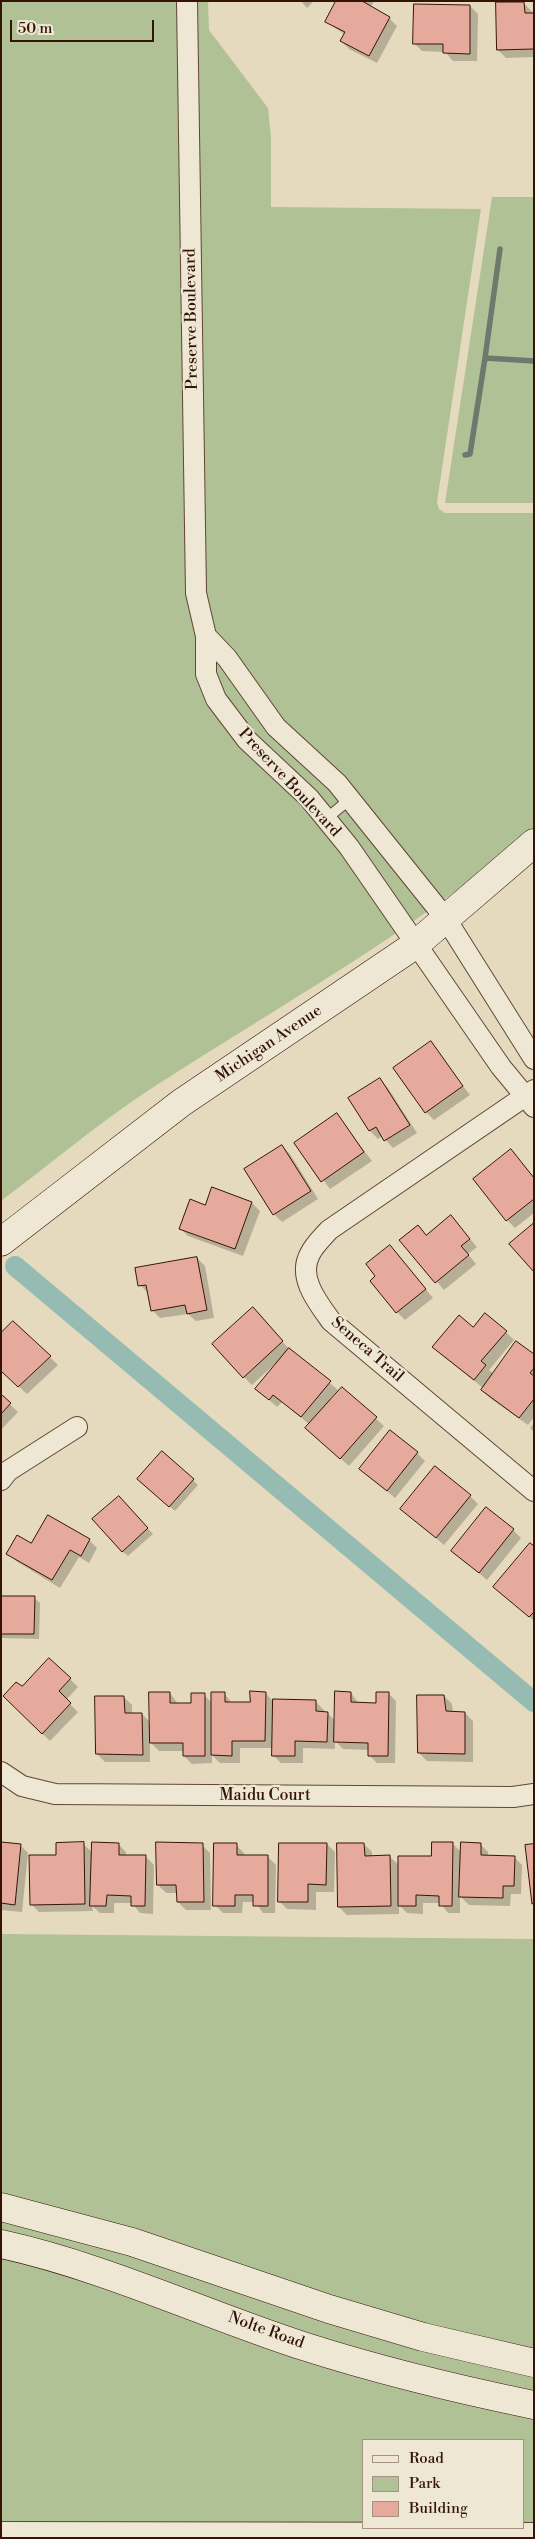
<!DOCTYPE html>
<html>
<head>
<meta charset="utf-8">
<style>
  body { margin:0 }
  #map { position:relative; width:535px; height:2539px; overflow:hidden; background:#e5dabd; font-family:"Libre Bodoni",serif }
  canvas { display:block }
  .frame { position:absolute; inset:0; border:2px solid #351408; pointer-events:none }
  .legend { position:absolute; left:362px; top:2439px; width:162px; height:90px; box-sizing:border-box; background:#eee7d4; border:1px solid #a49382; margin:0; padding:6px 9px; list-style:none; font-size:15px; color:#351408 }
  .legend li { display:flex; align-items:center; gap:10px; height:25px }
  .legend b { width:25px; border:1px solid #a49382 }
  .scale { position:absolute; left:10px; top:20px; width:144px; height:22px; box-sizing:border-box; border:2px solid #351408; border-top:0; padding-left:6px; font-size:15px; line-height:18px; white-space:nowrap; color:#351408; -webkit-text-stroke:4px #eee7d4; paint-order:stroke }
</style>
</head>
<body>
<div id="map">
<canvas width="535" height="2539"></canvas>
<div class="frame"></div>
<ul class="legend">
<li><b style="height:6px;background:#eee7d4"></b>Road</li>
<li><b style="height:14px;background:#b0c195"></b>Park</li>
<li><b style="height:14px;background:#e6aa9d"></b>Building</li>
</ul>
<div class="scale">50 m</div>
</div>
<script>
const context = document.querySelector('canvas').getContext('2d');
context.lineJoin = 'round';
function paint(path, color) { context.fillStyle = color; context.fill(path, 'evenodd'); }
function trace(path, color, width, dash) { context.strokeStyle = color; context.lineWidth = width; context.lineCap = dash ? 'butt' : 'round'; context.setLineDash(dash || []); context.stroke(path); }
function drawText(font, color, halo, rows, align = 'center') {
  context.font = font + ' "Libre Bodoni",serif'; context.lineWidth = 4.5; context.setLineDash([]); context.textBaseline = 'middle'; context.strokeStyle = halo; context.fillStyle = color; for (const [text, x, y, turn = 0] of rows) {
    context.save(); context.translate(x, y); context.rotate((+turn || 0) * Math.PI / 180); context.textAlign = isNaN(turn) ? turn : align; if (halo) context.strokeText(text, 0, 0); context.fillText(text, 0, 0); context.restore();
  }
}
paint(new Path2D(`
  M1 1H208L209 30 268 108 271 138V207L481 209 437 502 439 509 445 513H534V829C416 931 276 1007 146 1092 96 1125 49 1165 1 1201Z
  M492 197H534V503H445Z
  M1 1934 534 1939V2352L425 2327 1 2195Z
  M1 2218 129 2253 534 2375V2393C352 2356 177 2292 1 2233Z
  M1 2256 534 2416V2531L1 2525ZM364 2440H524V2528H364Z`), '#b0c195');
paint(new Path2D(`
  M301 1H314L307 8Z
  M338 1H374L370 8 389 18 397 26 377 63 349 49 341 41 345 35 327 22Z
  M524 3 534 14V57L506 58 498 50Z
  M470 6 478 14 477 61H453L445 52 422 51 414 43Z
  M430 1043 470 1095 434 1120 426 1112Z
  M380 1080 388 1088 417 1133 393 1148 382 1136 378 1139 370 1131 350 1099Z
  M337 1115 372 1161 330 1189 296 1143Z
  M282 1146 290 1154 318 1199 282 1222 274 1214 245 1170Z
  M534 1178V1213L515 1228 507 1220Z
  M213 1189 252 1203 260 1211 243 1256 188 1236 180 1228 206 1207Z
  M451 1217 477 1247 468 1254 476 1264 444 1290 401 1240 427 1236Z
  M397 1255 433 1298 405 1320 397 1312Z
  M197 1258 205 1266 214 1318 196 1321 188 1314 160 1318 152 1310 148 1293 140 1285Z
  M260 1317 291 1351 338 1390 330 1399 332 1401 343 1389 384 1426 349 1466 315 1436 310 1425 282 1402 277 1407 257 1389 277 1362 252 1385 244 1377Z
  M13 1322 58 1365 27 1394 1 1370Z
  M473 1329 506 1332 514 1340 489 1370 494 1374 534 1355V1417L528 1425 490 1398 482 1390 483 1388 442 1355Z
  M1 1396 18 1412 1 1430Z
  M534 1423V1432L530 1428Z
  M417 1453 425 1461 395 1498 361 1469Z
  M193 1480 198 1485 175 1511 144 1485Z
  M470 1496 478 1504 444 1545 402 1509Z
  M124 1503 153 1534 128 1556 122 1551Z
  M513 1530 521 1538 487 1580 453 1551Z
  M89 1540 97 1548 89 1563 79 1557 60 1588 16 1561 8 1553 32 1545Z
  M534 1548V1621L503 1594Z
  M1 1597 34 1598 40 1603 39 1639 1 1638Z
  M50 1659 78 1687 66 1700 78 1712 50 1741 4 1696 22 1688Z
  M170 1693 178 1704H192L204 1695 212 1703 224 1693 232 1703H252L265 1693 273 1701 316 1702 324 1710V1713H327L336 1721 351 1693 359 1704H377L388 1693 396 1701 395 1763H377L369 1755V1750L343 1749 335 1741V1749L303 1748V1763H281L273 1755V1748H240V1763H220L212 1755V1763L192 1764 184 1756V1751H159L150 1742V1762H105L97 1754 124 1697 132 1705V1714H142L151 1723Z
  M444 1696 452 1704 453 1713H465L473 1721V1762L427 1761 419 1753Z
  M1 1844 20 1845 28 1853 22 1912 1 1910Z
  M83 1844 93 1853 118 1844 126 1852V1856L146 1857 154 1865 153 1914 140 1913 132 1903H114V1913H100L92 1906 93 1911 39 1912 31 1904 58 1856Z
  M327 1844 335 1852 334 1892H316V1910L287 1909 279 1901Z
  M364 1844 372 1852V1857H390L400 1866 433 1858 453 1844 462 1853 480 1844 488 1852V1856L514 1857 522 1865 521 1894H511L510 1906 469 1905 460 1896V1913H448L440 1903H423V1914L407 1913 399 1905V1914L347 1915 339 1907Z
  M202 1845 210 1853 211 1910H186L178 1902V1893H166L158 1885Z
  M236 1845 244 1853V1856L268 1857 276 1865 275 1913H263L255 1902H243L242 1913H223L215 1905Z`), '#0003');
trace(new Path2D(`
  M485 358 500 249
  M465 455 470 454 485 358 534 361
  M275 1493 279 1489`), '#6f786e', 5.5);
trace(new Path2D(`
  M15 1266 534 1702`), '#96bbb2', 20);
const building = new Path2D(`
  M336 1H362L390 17 369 56 340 41 345 32 325 22Z
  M496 2H524L525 13H534V49L497 50Z
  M414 4 470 5V54L443 53V44H413Z
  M431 1041 463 1086 425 1113 393 1068Z
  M380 1078 410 1125 384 1141 376 1127 369 1131 348 1098Z
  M337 1113 364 1152 321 1182 294 1143Z
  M282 1145 311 1191 273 1215 244 1169Z
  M511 1149 534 1178V1199L506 1221 473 1179Z
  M212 1187 252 1202 235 1249 179 1229 190 1199 205 1205Z
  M451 1215 470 1239 461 1246 469 1255 435 1283 399 1240 418 1225 426 1235Z
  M534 1223V1272L509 1244Z
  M390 1245 426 1289 396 1313 370 1281 375 1276 366 1264Z
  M197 1257 207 1310 187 1314 185 1305 151 1311 146 1285 138 1286 135 1268Z
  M253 1307 283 1341 243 1378 212 1344Z
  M485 1313 507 1331 481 1361 486 1365 474 1380 432 1347 459 1315 473 1327Z
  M13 1321 51 1356 18 1387 1 1371V1333Z
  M516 1341 534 1354V1368L530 1373 534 1376V1399L519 1418 481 1390Z
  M289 1348 331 1381 301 1417 273 1395 269 1400 255 1389Z
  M342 1387 377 1417 340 1459 305 1428Z
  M1 1394 11 1403 1 1414Z
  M390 1430 418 1452 387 1491 359 1469Z
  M162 1451 194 1479 169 1507 137 1479Z
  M435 1466 471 1495 436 1538 400 1509Z
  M119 1496 148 1528 122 1552 92 1519Z
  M486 1507 514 1529 479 1573 451 1551Z
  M48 1515 90 1539 81 1556 70 1550 52 1580 6 1554 17 1535 31 1543Z
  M530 1543 534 1546V1612L529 1617 493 1587Z
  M1 1596H35L34 1634H1Z
  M49 1658 71 1678 59 1691 71 1703 42 1734 3 1696 16 1682 22 1686Z
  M250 1691 266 1692 265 1741H232V1756L211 1755V1692H225V1702H250Z
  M335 1691 351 1692V1702L376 1703V1692H389L388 1756H368V1743L334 1742Z
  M149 1692H170V1703H191V1693H205V1756H183V1743H150Z
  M417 1695H444L446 1711 465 1712V1754L418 1753Z
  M95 1696H124L125 1713H142L143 1755 96 1754Z
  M273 1699 316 1700V1711L328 1712 327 1742 295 1741V1756H272Z
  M1 1842 21 1844 15 1905 1 1903Z
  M84 1842 85 1904 30 1905 29 1855H56V1843Z
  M92 1842 119 1843V1855H146L145 1906H131V1896L107 1895 106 1906H90Z
  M156 1842 203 1843 204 1902H177L176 1885H157Z
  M432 1842H453L452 1906H439V1896L416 1895V1906H398V1856H431Z
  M461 1842 481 1843V1855L515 1856 514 1886H503V1898L459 1897Z
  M214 1843H237V1855H268V1906H253V1895H235V1906H213Z
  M279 1843H327L326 1885 308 1884V1902H278Z
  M337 1843H364L365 1856 390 1855 391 1906 338 1907Z
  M534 1844V1903L532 1904 525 1845Z`);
paint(building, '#e6aa9d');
trace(building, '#351408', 1);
const lane = new Path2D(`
  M326 819 350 799`);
const street = new Path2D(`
  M187 1 196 593 206 636V674L216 699 247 740 309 798 349 847 501 1067 534 1107
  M206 636 227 658 276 727 337 783 446 919 534 1059
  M534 1090 329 1230C323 1237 314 1245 310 1254 297 1277 318 1303 331 1321L534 1491
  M1 1480 8 1471 77 1427
  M1 1772 22 1786 55 1794 513 1797 534 1794
  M1 2532 534 2533`);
const secondary = new Path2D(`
  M1 1242 181 1103 415 945 534 843
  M1 2207 132 2242 329 2309 423 2337 534 2363
  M1 2244C105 2267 202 2313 303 2346 378 2370 456 2389 534 2405`);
trace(lane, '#614635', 12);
trace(street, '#614635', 22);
trace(secondary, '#351408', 29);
trace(lane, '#eee7d4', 10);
trace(street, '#eee7d4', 20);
trace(secondary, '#eee7d4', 28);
drawText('16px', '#351408', '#eee7d4', [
  ["Preserve Boulevard",192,319,-91],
  ["Preserve Boulevard",289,783,47],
  ["Michigan Avenue",269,1044,-34],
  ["Seneca Trail",367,1350,41],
  ["Maidu Court",265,1796],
  ["Nolte Road",266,2331,20]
]);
</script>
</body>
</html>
